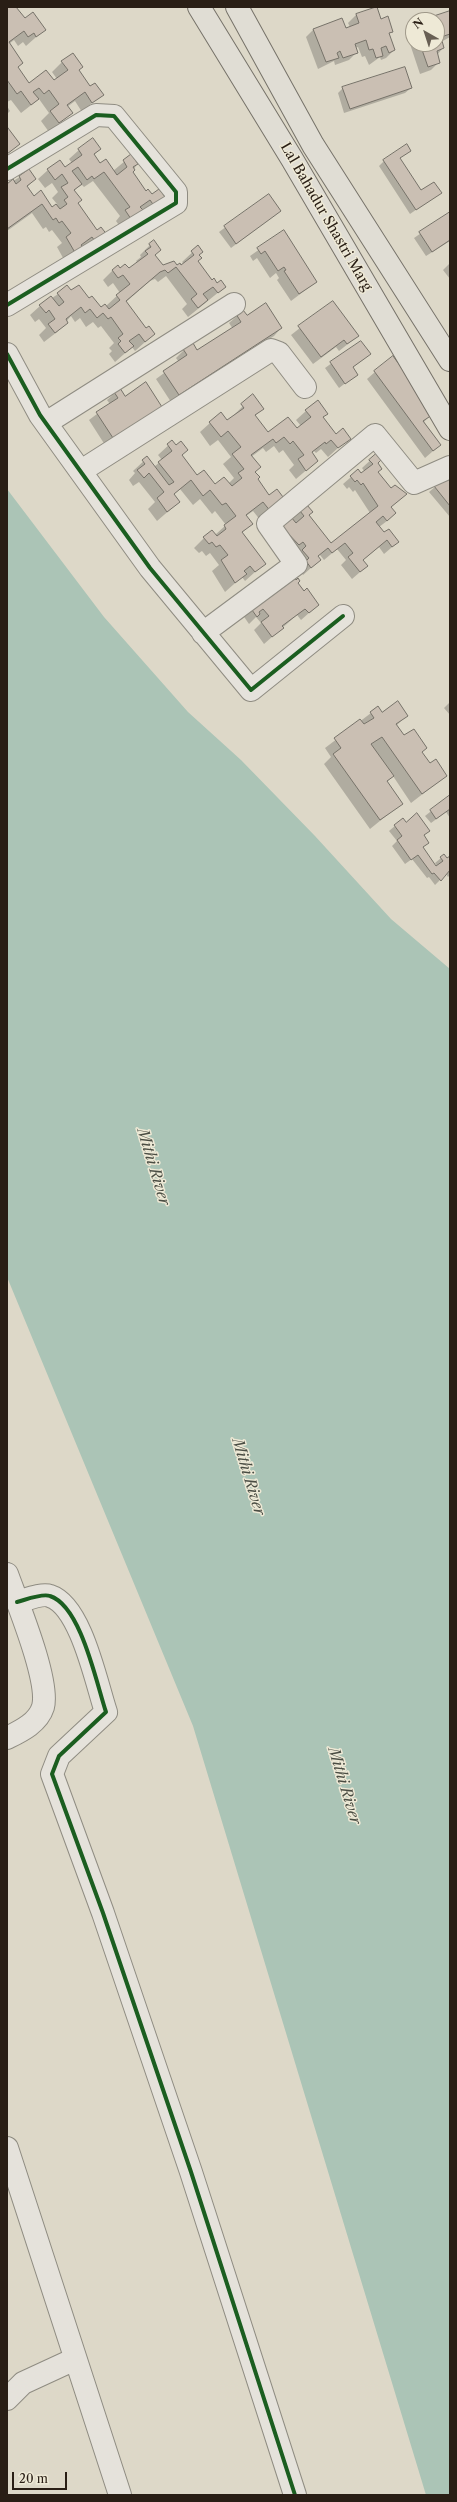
<!DOCTYPE html>
<html>
<head>
<meta charset="utf-8">
<style>
  body { margin:0 }
  #map { position:relative; width:457px; height:2502px; overflow:hidden; background:#ddd8c8; font-family:"Libre Caslon Text",serif }
  canvas { display:block }
  .frame { position:absolute; inset:0; border:8px solid #291e15; pointer-events:none }
  .north { position:absolute; left:405px; top:12px; width:40px; height:40px; box-sizing:border-box; background:#eee9d6; border:1px solid #9f9889; border-radius:50%; rotate:321deg; font-size:11px; font-weight:700; line-height:16px; text-align:center; color:#291e15 }
  .north::after { content:''; display:block; margin:auto; width:14px; height:18px; background:#685f54; clip-path:polygon(50% 0,100% 100%,50% 72%,0 100%) }
  .scale { position:absolute; left:12px; top:2472px; width:55px; height:18px; box-sizing:border-box; border:2px solid #291e15; border-top:0; padding-left:5px; font-size:12px; line-height:14px; white-space:nowrap; color:#291e15; -webkit-text-stroke:3px #eee9d6; paint-order:stroke }
</style>
</head>
<body>
<div id="map">
<canvas width="457" height="2502"></canvas>
<div class="frame"></div>
<div class="north">N</div>
<div class="scale">20 m</div>
</div>
<script>
const context = document.querySelector('canvas').getContext('2d');
context.lineJoin = 'round';
function paint(path, color) { context.fillStyle = color; context.fill(path, 'evenodd'); }
function trace(path, color, width, dash) { context.strokeStyle = color; context.lineWidth = width; context.lineCap = dash ? 'butt' : 'round'; context.setLineDash(dash || []); context.stroke(path); }
function drawText(font, color, halo, rows, align = 'center') {
  context.font = font + ' "Libre Caslon Text",serif'; context.lineWidth = 3; context.setLineDash([]); context.textBaseline = 'middle'; context.strokeStyle = halo; context.fillStyle = color; for (const [text, x, y, turn = 0] of rows) {
    context.save(); context.translate(x, y); context.rotate((+turn || 0) * Math.PI / 180); context.textAlign = isNaN(turn) ? turn : align; if (halo) context.strokeText(text, 0, 0); context.fillText(text, 0, 0); context.restore();
  }
}
paint(new Path2D(`
  M7 489 104 617 188 712 241 760 315 836 391 919 450 969V2495H426L193 1726 7 1277Z`), '#abc4b6');
paint(new Path2D(`
  M7 7H15L24 20 44 30 26 46 23 42 18 46 14 40 9 44 17 68 29 85 53 82 57 79 52 72 62 62 78 71 90 88 102 94 82 112 75 101 67 107 72 113 49 132 41 121 49 113 39 99 21 113 11 100 7 102Z
  M376 8 381 20 392 31 388 35 394 50 386 58 381 60 380 57 369 65 365 56 362 57 358 47 355 48 357 52 349 60 335 65 334 61 318 69 306 37 314 29 350 27 348 23 356 15Z
  M450 12V37L441 42 443 48 437 55 439 62 431 70 420 74 406 32 413 25V44H437V20H425Z
  M343 88H411L405 93 344 113 338 93Z
  M7 106 10 111 7 114Z
  M100 149 94 155 100 164 113 171 131 156 137 164 132 173 146 192 167 202 121 228 116 221 120 216 93 181 84 187 82 185 77 188 74 191 77 203 97 231 106 236 67 265 57 247 62 243 52 230 49 232 46 227 43 229 32 213 7 231V185L29 171 35 179 27 187 33 197 52 208 57 204 52 198 58 192 52 183 45 188 38 179 48 170 65 168 72 163 69 159 79 150Z
  M410 150 399 159 421 192 440 193 410 214 379 166 384 161Z
  M269 195 280 211 231 248 219 232Z
  M450 213V241L426 256 414 238Z
  M284 232 316 282 291 301 277 280 279 278 276 273 270 278 257 258 253 261 250 256Z
  M153 242 154 255 163 266H181L184 264 182 262 198 247 197 262 212 281 225 287 188 317 182 309 187 304 166 276 158 282 155 279 150 281 126 302 146 329 154 334 135 351 132 347 115 362 109 354 112 351 109 348 114 343 101 326 98 328 93 322 86 327 80 318 75 322 71 316 57 332 44 342 39 335 46 328 39 319 35 322 30 315 40 306 58 294 71 291 89 300 100 308 106 306 120 293 113 283 108 287 103 280 113 270H128L138 263 136 261 141 257 140 255Z
  M450 263V279L443 270Z
  M333 302 358 336 339 351 336 347 313 364 291 335Z
  M243 311 246 317 281 328 274 336 171 402 156 379 179 362 176 358 184 350 197 352 233 329 229 323Z
  M361 342 370 354 352 368 356 375 339 388 325 368Z
  M375 372 433 412 424 422 440 445 425 458 367 379Z
  M115 393 161 407 105 445 89 420 110 404 107 400Z
  M253 396 263 408 255 416 268 434 297 429 301 426 296 420 306 411 327 413 322 418 336 435 349 438 328 457 321 449 316 453 314 451 312 453 317 461 296 479 289 470 294 465 283 450 279 453 274 446 266 452 263 448 251 457 256 479 269 496 285 501 261 521 253 511 246 516 251 523 242 533 265 563 245 581 242 577 225 592 212 571 219 565 210 553 206 556 202 551 199 553 194 548 204 538 215 535 226 525 215 511 212 514 200 499 193 505 180 489 173 495 179 502 157 521 148 509 155 502 139 482 133 486 129 480 135 473 133 471 147 458 154 467 162 460 158 455 172 442 197 477 215 485 228 484 234 478 223 464 231 457 218 440 210 446 200 432 210 423 227 422Z
  M376 455 377 472 391 489 405 494 390 508 387 521 379 527 384 534 398 542 384 554 379 547 363 560 367 566 352 579 341 565 346 560 337 549 324 560 320 555 317 557 320 560 303 575 274 534 300 511 308 515 331 544 370 513 355 490 353 492 349 487 347 489 343 484 358 471 361 475 365 472 362 468Z
  M450 481V517L429 492 435 487Z
  M297 583 318 605 301 620 297 615 264 644 254 630 261 623 256 617 249 624 240 611Z
  M450 702V715L444 708Z
  M371 713 407 715 396 726 429 765 446 776 411 803 393 776 387 782 402 803 370 829 324 764 331 757 325 748Z
  M450 796V818L446 812 431 823 425 816Z
  M403 819 405 823 428 831 423 836 428 842 422 848 436 867 437 866 435 863 441 858 447 859 450 857V875L448 877 446 874 435 885 429 877 427 878 412 859 405 864 392 846 397 841 389 831Z`), '#0003');
const building = new Path2D(`
  M7 7H16L25 18 33 12 46 30 36 37 34 33 28 37 24 31 9 42 23 63 18 67 29 83 46 70 54 80 68 70 61 61 73 53 83 67 79 70 90 86 95 83 104 95 92 103 85 92 67 105 73 113 59 123 50 111 59 104 49 90 44 94 39 88 33 92 39 99 31 105 21 91 17 94 7 80Z
  M377 7 381 19 388 16 393 32 389 33 395 50 389 53 386 46 381 48 383 56 376 58 373 49 369 50 366 40 355 44 358 53 343 58 340 51 337 53 339 58 326 62 313 29 342 18 346 28 359 23 356 14Z
  M450 11V34L441 37 444 48 437 51 440 63 428 67 420 44H437V20H422Z
  M405 67 412 88 350 109 342 87Z
  M8 128 20 144 7 154V129Z
  M93 138 101 149 94 154 100 163 106 159 117 175 127 167 123 160 131 154 138 164 133 167 135 170 133 172 146 191 148 189 152 194 159 189 169 202 157 210 150 200 140 207 143 210 131 219 125 210 130 207 104 172 94 179 92 176 87 180 78 167 72 171 82 184 74 190 82 200 78 203 97 230 101 227 108 236 97 244 92 237 81 245 85 250 77 256 66 237 71 233 62 221 59 223 56 218 53 220 42 204 7 229V184L13 179 16 184 21 180 19 176 29 169 36 179 27 186 34 196 41 190 52 207 56 204 60 209 67 204 64 200 68 197 61 187 68 183 62 174 55 180 47 169 60 160 65 167 82 155 78 149Z
  M407 144 411 151 400 158 421 190 434 182 442 193 416 210 383 160Z
  M269 194 281 211 236 244 224 226Z
  M450 212V240L432 252 419 232Z
  M284 230 317 282 299 294 284 271 286 270 284 267 278 271 265 251 261 254 257 248Z
  M154 240 161 250 155 255 163 265 174 261 177 265 180 263 181 265 194 255 191 251 198 245 203 252 199 255 202 258 198 261 212 280 214 278 217 283 221 280 226 287 218 293 213 287 203 294 208 300 198 308 191 299 197 294 176 267 168 273 165 270 160 272 126 301 146 328 149 326 155 334 145 342 139 334 129 341 134 346 125 353 118 344 121 341 118 338 123 334 111 317 108 319 103 313 97 318 90 309 85 313 81 307 66 319 68 323 55 333 48 324 55 319 49 310 46 313 39 305 51 296 59 306 64 302 57 293 67 285 71 290 79 285 89 298 92 296 101 307 105 304 109 309 120 300 116 295 130 284 123 275 118 278 112 270 118 265 120 268 125 264 129 268 148 254 145 251 151 247 149 244Z
  M333 301 359 336 347 344 344 340 321 357 298 326Z
  M266 303 282 328 179 395 163 371 187 355 183 349 193 343 197 350 241 322 236 314 243 310 247 315Z
  M361 341 371 354 353 367 358 375 345 384 330 362Z
  M393 356 435 413 423 421 441 445 433 451 374 371Z
  M146 382 162 407 113 438 96 412 118 398 114 392 120 388 125 396Z
  M253 394 264 409 255 415 268 432 288 417 297 428 311 417 305 410 318 400 328 414 323 417 336 434 343 428 351 439 338 448 331 440 326 444 325 442 312 452 318 461 306 471 298 459 304 455 293 441 290 444 284 437 276 443 273 439 251 455 261 467 255 472 260 477 258 479 269 495 277 489 286 501 271 512 263 502 246 515 253 524 242 532 266 564 255 572 250 566 244 571 247 574 235 583 221 560 228 555 220 545 216 547 212 542 209 544 203 537 212 530 217 536 226 529 224 525 236 516 226 503 222 505 210 490 203 496 191 480 174 494 180 502 167 512 157 498 164 492 149 473 144 478 137 470 145 464 142 460 147 456 169 485 174 482 158 462 172 451 167 444 172 440 176 445 181 441 188 450 182 455 197 475 204 470 215 484 224 477 232 486 242 478 238 473 244 469 232 454 241 447 228 431 221 437 209 422 221 412 227 420 244 408 241 404Z
  M376 454 381 460 378 463 382 469 378 472 391 488 395 485 407 494 391 507 396 513 387 521 383 516 376 522 384 532 389 529 399 542 392 547 387 540 363 560 368 566 360 572 348 557 353 553 345 543 332 553 328 548 318 556 321 560 311 568 306 561 309 558 302 550 306 546 303 542 299 545 281 526 291 517 296 523 304 516 300 511 307 505 313 512 309 515 331 543 378 506 363 483 361 485 357 480 355 482 350 476 358 469 361 473 373 464 369 460Z
  M447 476 450 480V506L434 486Z
  M290 571 296 580 298 578 300 581 298 583 304 591 307 588 319 605 309 613 305 609 282 626 284 628 272 637 261 622 269 616 263 609 259 612 260 614 257 617 247 603Z
  M398 701 408 716 396 724 404 735 414 729 427 748 422 752 430 763 436 759 447 776 422 794 382 737 371 744 394 776 387 781 403 804 380 820 333 754 341 748 334 738 360 719 364 724 374 718 370 712 378 706 382 712Z
  M450 795V809L436 819 430 810Z
  M417 813 430 831 424 835 429 843 423 847 436 866 443 861 440 857 444 854 447 858 450 856V870L441 881 434 873 432 874 418 855 411 860 397 840 402 836 394 825 403 818 406 822Z`);
paint(building, '#cabfb3');
trace(building, '#767269', 1);
const minor = new Path2D(`
  M7 169 96 115 114 116 176 192V203L7 305
  M7 354 40 415 150 568 251 690 343 616
  M46 423 234 304
  M81 471 271 350 279 353 305 387
  M203 633 296 564 268 524 375 435 414 483 450 467
  M7 1574C17 1602 50 1681 43 1707 38 1723 21 1731 7 1738
  M17 1602C25 1600 42 1593 50 1596 81 1606 96 1682 106 1712L59 1756 52 1774 103 1913 191 2172 295 2495
  M7 2148 120 2495
  M7 2399 23 2383 75 2359`);
const major = new Path2D(`
  M199 7 292 159 450 429
  M237 7 313 145 450 360`);
trace(minor, '#8f8c82', 24);
trace(major, '#767269', 24);
trace(minor, '#e5e2db', 22);
trace(major, '#e0ddd4', 22);
trace(new Path2D(`
  M7 169 96 115 114 116 176 192V203L7 305
  M7 354 40 415 150 568 251 690 343 616
  M17 1602C25 1600 42 1593 50 1596 81 1606 96 1682 106 1712L59 1756 52 1774 103 1913 191 2172 295 2495`), '#1b5e20', 4);
drawText('14px', '#291e15', '#eee9d6', [
  ["Lal Bahadur Shastri Marg",326,217,60]
]);
drawText('italic 15px', '#4a4d43', '#eee9d6', [
  ["Mithi River",153,1167,73],
  ["Mithi River",248,1477,73],
  ["Mithi River",344,1786,73]
]);
</script>
</body>
</html>
